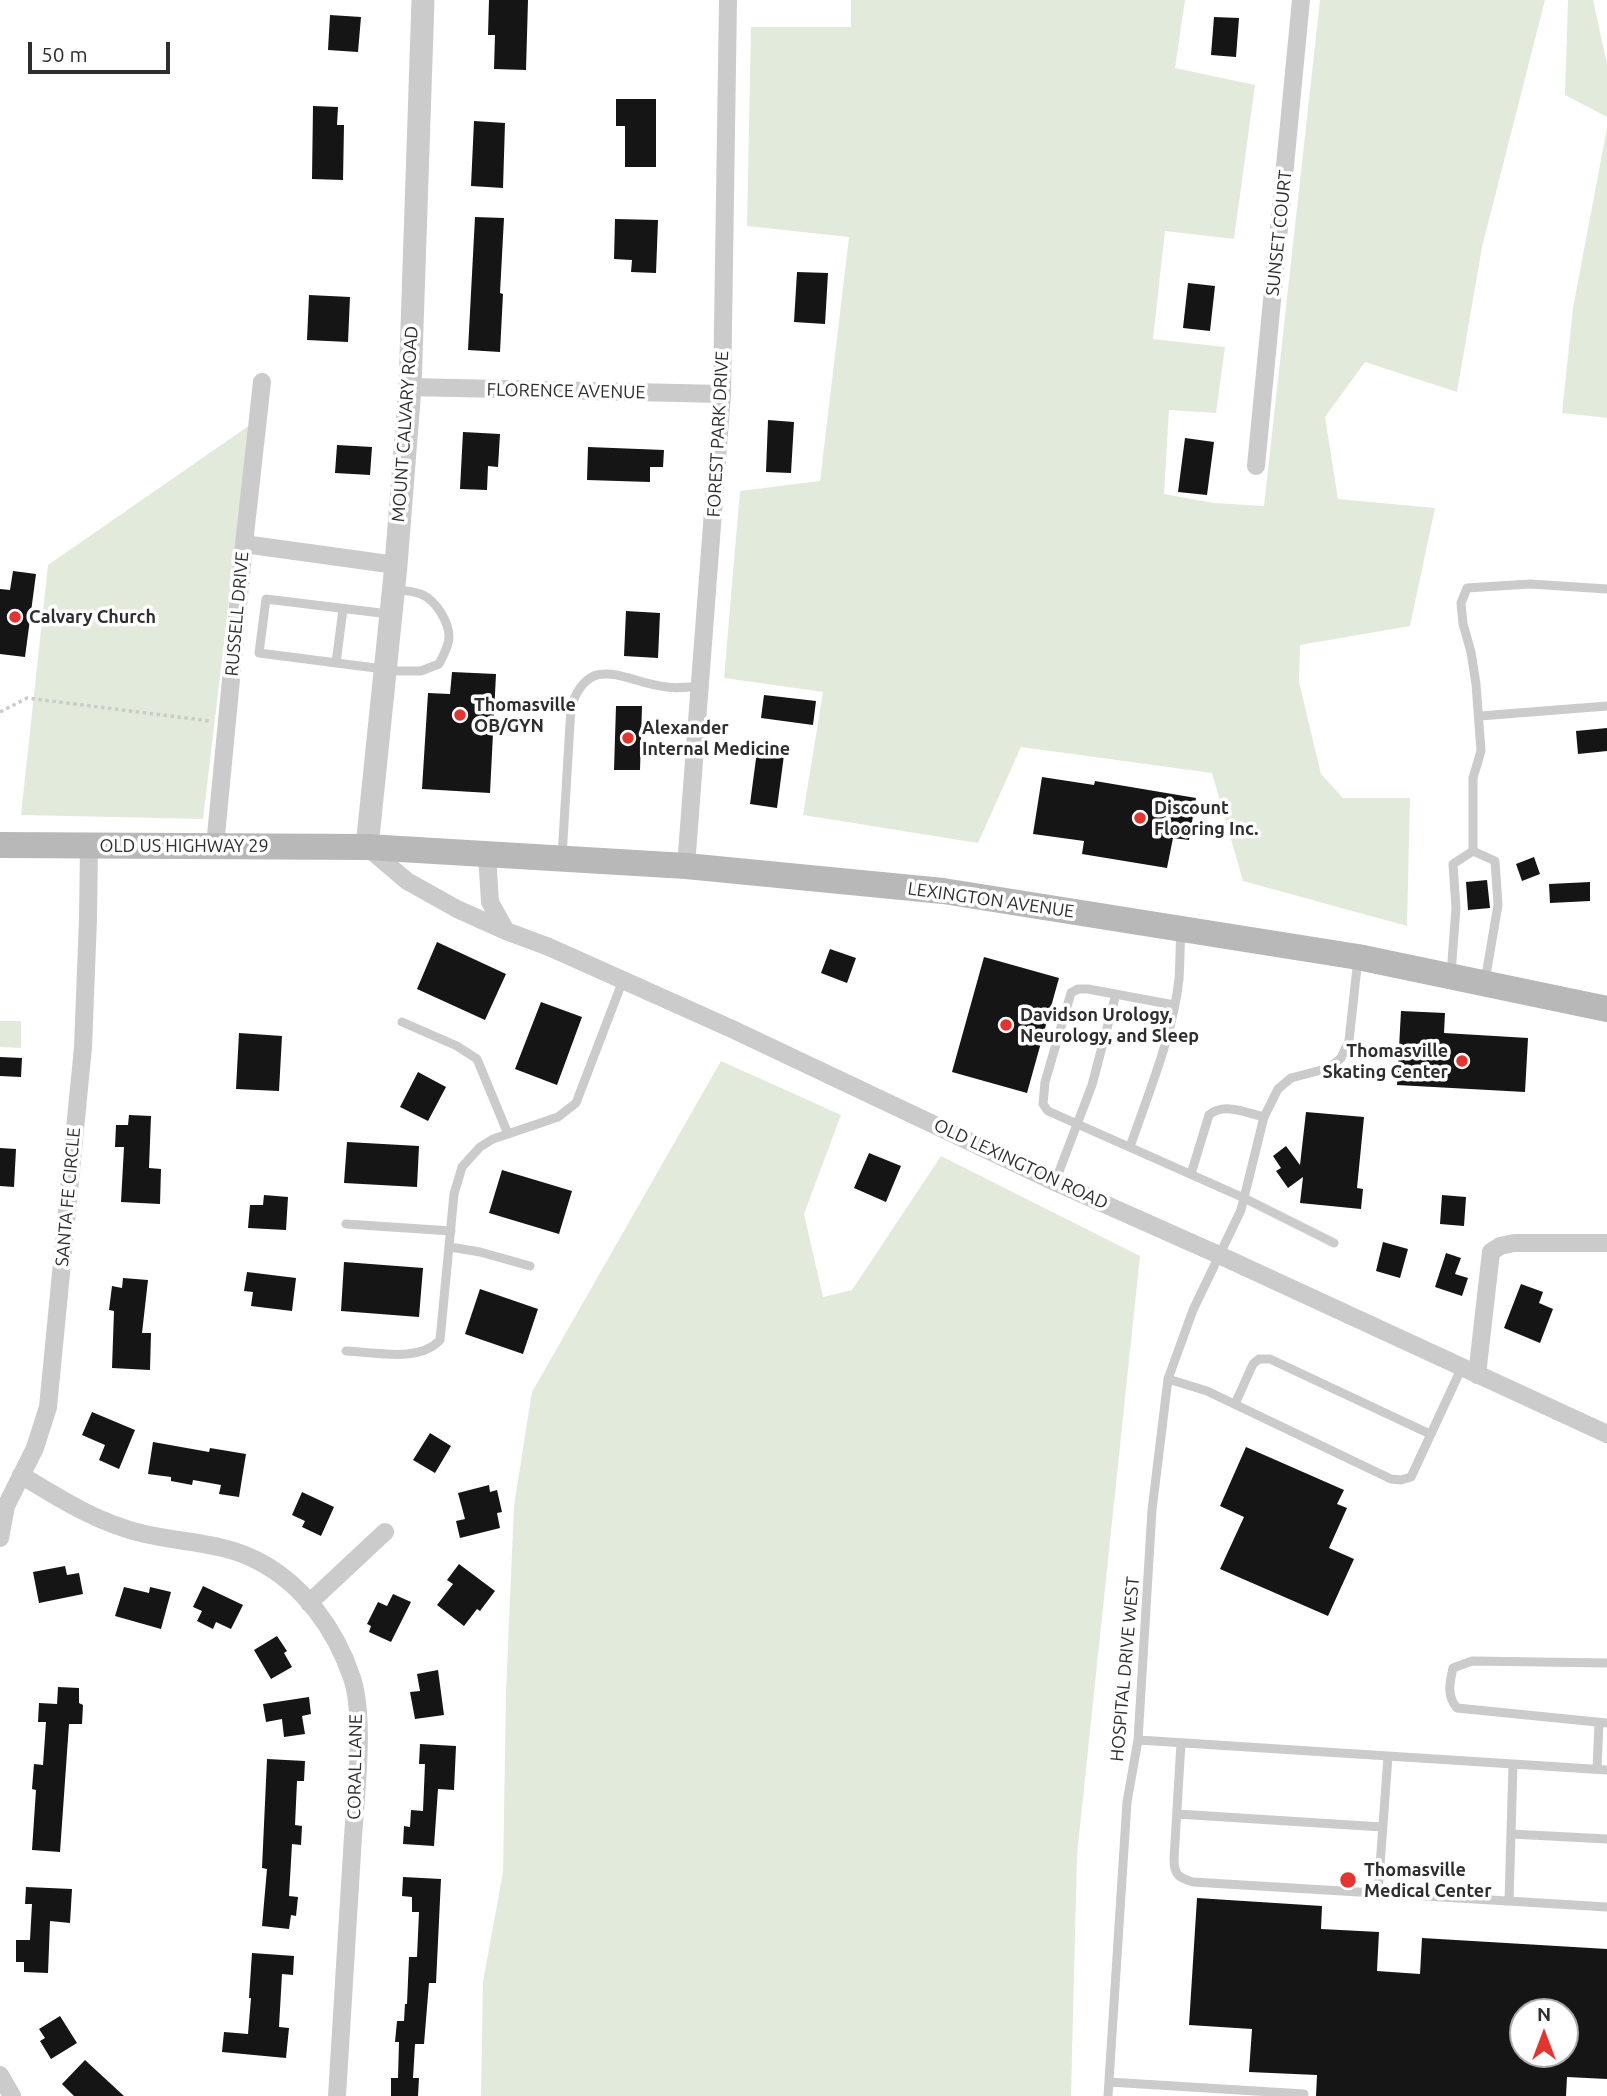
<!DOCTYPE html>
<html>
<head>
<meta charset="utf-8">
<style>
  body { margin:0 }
  #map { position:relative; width:1607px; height:2096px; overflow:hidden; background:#fff; font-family:Ubuntu,sans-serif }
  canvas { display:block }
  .north { position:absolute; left:1509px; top:1998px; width:70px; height:70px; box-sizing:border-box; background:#fff; border:2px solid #ababab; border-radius:50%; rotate:0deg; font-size:19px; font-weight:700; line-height:28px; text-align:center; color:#2e2e2e }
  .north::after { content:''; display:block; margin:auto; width:24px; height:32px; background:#e53430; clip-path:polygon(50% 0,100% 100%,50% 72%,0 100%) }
  .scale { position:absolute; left:28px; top:42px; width:142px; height:32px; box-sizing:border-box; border:4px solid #2e2e2e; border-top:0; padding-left:9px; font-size:21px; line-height:24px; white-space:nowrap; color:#2e2e2e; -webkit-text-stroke:5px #fff; paint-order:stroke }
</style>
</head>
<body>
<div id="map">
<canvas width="1607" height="2096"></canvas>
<div class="north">N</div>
<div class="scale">50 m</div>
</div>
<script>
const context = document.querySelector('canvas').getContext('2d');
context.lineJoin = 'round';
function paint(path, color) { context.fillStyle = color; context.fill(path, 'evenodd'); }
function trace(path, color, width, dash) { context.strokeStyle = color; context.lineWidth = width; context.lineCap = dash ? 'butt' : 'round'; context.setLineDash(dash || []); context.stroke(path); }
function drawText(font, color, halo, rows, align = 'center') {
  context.font = font + ' Ubuntu,sans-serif'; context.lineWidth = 7; context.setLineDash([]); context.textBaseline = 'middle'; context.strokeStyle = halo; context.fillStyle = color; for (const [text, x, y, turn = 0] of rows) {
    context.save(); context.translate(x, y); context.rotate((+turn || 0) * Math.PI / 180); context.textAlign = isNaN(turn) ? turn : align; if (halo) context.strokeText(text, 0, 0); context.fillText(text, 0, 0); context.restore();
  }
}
paint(new Path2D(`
  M851 0H1185L1175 68 1255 85 1234 239 1165 231 1153 339 1225 347 1216 413 1169 410 1164 494 1214 503 1264 506 1320 0H1545L1482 247 1457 392 1365 362 1325 417 1338 499 1435 508 1410 626 1300 645 1299 682 1321 774 1343 798H1410L1407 926 1243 881 1212 773 1021 747 978 843 803 815 823 692 724 678 740 491 820 481 849 237 747 226 751 27H851Z
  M1568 0H1593L1607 64V117L1565 95Z
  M1607 128V418L1562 413 1573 308Z
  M250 425 203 819 21 815 48 565Z
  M0 1021H21V1048L0 1047Z
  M721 1061 841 1115 804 1214 823 1297 852 1290 941 1156 1140 1256 1077 1855 1071 2096H481L483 1982 503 1872 506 1693 514 1506 532 1392Z`), '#e2ebdb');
paint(new Path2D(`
  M489 0H528L526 70 494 69 495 35H488Z
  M330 15 361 17 358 52 328 50Z
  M1214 17 1239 18 1236 57 1211 55Z
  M616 99H656V167H625V126H616Z
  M313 106 338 107 337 125H344L343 180 312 179Z
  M474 121 505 123 503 188 471 186Z
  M475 217 504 218 500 293 503 294 500 352 468 350Z
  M615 219 658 220 656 273 631 272 632 260 614 259Z
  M797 272 828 273 825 324 794 322Z
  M1188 283 1215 286 1210 331 1183 328Z
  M309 295 350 297 348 342 307 340Z
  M768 420 794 422 791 473 766 472Z
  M463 432 500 434 498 467 488 466 487 490 460 489Z
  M1185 438 1214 442 1207 495 1178 492Z
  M337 445 372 447 370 475 335 473Z
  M588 447 664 450 663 467H650V482L587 480Z
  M13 571 36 574 25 657 0 654V589L10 590Z
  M626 611 660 613 658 658 624 656Z
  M452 672 496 674 490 793 422 789 428 693 450 694Z
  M764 695 816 701 813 725 761 718Z
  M616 706H642L640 770H614Z
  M1607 728V751L1578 754 1576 731Z
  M757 751 784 755 777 808 750 804Z
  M1042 777 1094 785 1095 781 1196 798 1189 840 1173 838 1167 868 1082 854 1084 841 1033 834Z
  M1534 857 1540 874 1522 881 1516 864Z
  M1487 880 1490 908 1468 910 1466 882Z
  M1590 882V901L1550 903 1549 884Z
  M437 942 506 974 485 1020 417 989Z
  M830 949 856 958 847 983 821 973Z
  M984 957 1059 978 1027 1093 952 1072Z
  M541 1002 582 1017 557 1085 515 1069Z
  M1401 1011 1445 1013 1444 1033 1528 1038 1525 1092 1397 1085Z
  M239 1033 282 1036 279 1091 236 1089Z
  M0 1057 22 1058 21 1077 0 1076Z
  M418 1072 446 1087 428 1121 400 1107Z
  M1306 1112 1364 1117 1357 1188 1363 1189 1361 1209 1300 1203 1303 1177 1288 1188 1276 1171 1281 1168 1273 1156 1286 1146 1300 1165Z
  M129 1115 151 1116 149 1168 161 1169 160 1204 121 1202 124 1147H115L116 1125H128Z
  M347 1142 419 1146 417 1187 344 1183Z
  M0 1148 16 1149 14 1187 0 1186Z
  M869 1153 901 1166 886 1202 854 1188Z
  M502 1170 572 1191 559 1234 489 1213Z
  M264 1195 288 1197 286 1230 248 1228 250 1205H263Z
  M1442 1195 1466 1197 1464 1226 1440 1224Z
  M1383 1242 1408 1249 1400 1278 1376 1271Z
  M1446 1253 1461 1258 1455 1274 1468 1278 1462 1296 1435 1287Z
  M344 1262 423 1268 419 1317 341 1311Z
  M247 1272 296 1278 292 1311 251 1306 253 1292 244 1291Z
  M123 1278 148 1280 142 1333H151L150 1370 112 1368 114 1311 109 1310 112 1286 122 1288Z
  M1521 1284 1543 1292 1539 1303 1553 1309 1540 1343 1504 1328Z
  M480 1289 538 1309 523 1354 465 1334Z
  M92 1412 135 1430 119 1469 99 1460 105 1445 82 1435Z
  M430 1433 451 1446 435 1473 413 1460Z
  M153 1442 209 1452 210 1448 246 1454 239 1497 219 1494 221 1485 193 1480 192 1485 171 1481V1477L148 1474Z
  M1246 1447 1344 1490 1337 1504 1347 1508 1329 1548 1354 1559 1328 1616 1220 1569 1244 1517 1220 1506Z
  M489 1485 490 1492 497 1490 502 1512 497 1513 500 1528 460 1538 456 1521 465 1519 458 1493Z
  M302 1492 334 1507 321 1536 302 1527 305 1521 292 1515Z
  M459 1564 495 1591 480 1611 477 1609 464 1626 437 1605 453 1584 447 1580Z
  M65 1566 67 1575 79 1573 83 1594 39 1603 33 1572Z
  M203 1586 243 1605 231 1629 216 1622 213 1629 197 1621 202 1611 193 1607Z
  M124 1587 149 1593 150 1587 171 1592 161 1629 115 1616Z
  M393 1594 411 1602 391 1642 369 1632 371 1626 367 1624 378 1602 387 1606Z
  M277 1636 287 1651 284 1653 292 1667 271 1679 254 1650Z
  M438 1670 444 1715 415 1719 410 1692 420 1691 417 1674Z
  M58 1687 79 1688V1703L83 1705 82 1724H69L60 1852 32 1850 36 1790 32 1789 34 1764 43 1765 46 1722H38L39 1703 57 1704Z
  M309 1697 311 1714 302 1716 305 1734 284 1737 282 1719 266 1722 263 1704Z
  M420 1744 456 1746 454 1790 438 1789 434 1846 403 1844 404 1826 410 1827 411 1810 423 1811 425 1764H419Z
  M267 1759 305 1761 304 1781H297L295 1825 302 1826 301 1845 292 1844 289 1896 298 1897 296 1916 291 1915 289 1929 262 1926 267 1869 262 1868Z
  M403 1877 441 1879 436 1983H429L424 2044H415L413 2078H419L418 2096H391V2078H398L399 2042H395L397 2021H404L405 2004H407L409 1957H417L419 1912H412V1897L402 1896Z
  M26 1887 72 1889 70 1923 50 1921 48 1973 24 1972V1962H16V1940H30L32 1904H25Z
  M1197 1898 1322 1906 1321 1929 1379 1932 1377 1971 1420 1974 1422 1938 1607 1949V2079L1567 2077 1566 2096H1316L1317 2075 1249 2072 1252 2029 1189 2025ZM1523 2012H1565V2054H1523Z
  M252 1953 294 1956 293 1975 282 1974 279 2027 289 2028 286 2058 222 2052 224 2032 248 2034 251 1998H249Z
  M60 2016 77 2043 51 2059 40 2041 45 2038 39 2029Z
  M85 2060 124 2096H74L62 2084Z`), '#151515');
trace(new Path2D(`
  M0 712 27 698 210 721`), '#cbcbcb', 3.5, [3.5, 3.5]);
trace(new Path2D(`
  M389 614 266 599 259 653 399 671H421L439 664C443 656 449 646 449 637 449 622 436 601 423 595 415 591 403 591 395 589
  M336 663 343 609
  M1480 716 1607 706
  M1473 851V778L1481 751 1476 684 1471 652 1463 624 1461 603 1467 588 1530 584 1607 589
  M562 857 571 707C590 650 626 683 667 687 677 689 689 687 699 686
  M1451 974 1456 908 1453 864 1473 851 1495 861 1498 905 1485 981
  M1174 1005 1088 989H1078L1071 993 1045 1082 1043 1104 1048 1111 1244 1198 1334 1243
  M402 1022 457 1046 477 1059 508 1134
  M1130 1147C1148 1094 1173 1035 1179 979 1180 963 1180 946 1181 930
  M1191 1174 1209 1115C1224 1102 1247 1113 1264 1117
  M1055 1182 1092 1085 1116 994
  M346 1224 451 1231
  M450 1247 480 1252 530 1266
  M346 1351C375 1352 419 1363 440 1340L454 1194 462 1167 480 1147 493 1139 558 1117 576 1103 623 980
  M1168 1379 1207 1391 1391 1479 1401 1480 1411 1477 1462 1367
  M1235 1404 1253 1364 1259 1359H1270L1430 1434
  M1607 1663 1472 1661 1453 1668C1450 1682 1446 1695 1457 1708L1607 1723
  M1138 1740 1607 1770
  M1181 1743 1174 1859C1174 1874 1178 1878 1193 1882L1607 1907
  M1597 1769 1599 1723
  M1177 1814 1382 1827
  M1511 1834 1607 1839
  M1378 1893 1388 1756
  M1509 1901 1513 1765
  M1109 2082 1304 2094
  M1108 2096 1127 1802 1138 1740 1152 1510 1168 1379 1193 1310 1241 1210 1264 1117 1278 1089 1291 1078 1329 1068 1341 1058 1349 1041 1358 958`), '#cbcbcb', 9);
trace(new Path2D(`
  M410 387 722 394
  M1256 466 1301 0
  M244 544 396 565
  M215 846 244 544 262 382
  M367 847 407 881 457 909 506 931
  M487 854 490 902 506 931 549 947 732 1029 1055 1182 1219 1255 1607 1434
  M686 866 722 394 728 0
  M1477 1375 1491 1252 1500 1246 1514 1243H1607
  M21 1475C60 1499 100 1524 145 1534 183 1543 222 1542 258 1561 303 1584 336 1630 352 1678 365 1717 356 1794 353 1836 348 1923 342 2009 337 2096
  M0 1538 6 1506 35 1448 48 1407 83 1047 88 919 89 846
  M309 1603 385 1532
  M0 2075 12 2096`), '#cbcbcb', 18);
trace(new Path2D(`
  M367 847 396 565 410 387 423 0`), '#cbcbcb', 23);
trace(new Path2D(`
  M0 845 367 847 686 866 943 891 1358 957 1607 1009`), '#b8b8b8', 26);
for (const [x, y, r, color] of [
  [15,617,7,"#e53430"],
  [460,715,7,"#e53430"],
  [628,738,7,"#e53430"],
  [1140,818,7,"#e53430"],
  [1006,1025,7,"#e53430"],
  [1462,1061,7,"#e53430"],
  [1348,1880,9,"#e53430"]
]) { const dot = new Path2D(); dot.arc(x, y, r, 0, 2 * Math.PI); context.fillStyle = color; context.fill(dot); trace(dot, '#fff', 2.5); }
drawText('18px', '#2e2e2e', '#fff', [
  ["SUNSET COURT",1279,233,-84],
  ["FLORENCE AVENUE",566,391,1],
  ["MOUNT CALVARY ROAD",405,424,-86],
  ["FOREST PARK DRIVE",718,434,-87],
  ["RUSSELL DRIVE",237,614,-85],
  ["OLD US HIGHWAY 29",184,846],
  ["LEXINGTON AVENUE",991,900,8],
  ["OLD LEXINGTON ROAD",1021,1164,25],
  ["SANTA FE CIRCLE",68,1197,-85],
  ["HOSPITAL DRIVE WEST",1125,1669,-85],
  ["CORAL LANE",355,1767,-89]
]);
drawText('bold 18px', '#2e2e2e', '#fff', [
  ["Calvary Church",29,617],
  ["Thomasville",474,705],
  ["OB/GYN",474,726],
  ["Alexander",642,728],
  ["Internal Medicine",642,749],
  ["Discount",1154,808],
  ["Flooring Inc.",1154,829],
  ["Davidson Urology,",1020,1015],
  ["Neurology, and Sleep",1020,1036],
  ["Thomasville",1448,1051,"right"],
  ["Skating Center",1448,1072,"right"],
  ["Thomasville",1364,1870],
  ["Medical Center",1364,1891]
], 'left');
</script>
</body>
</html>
